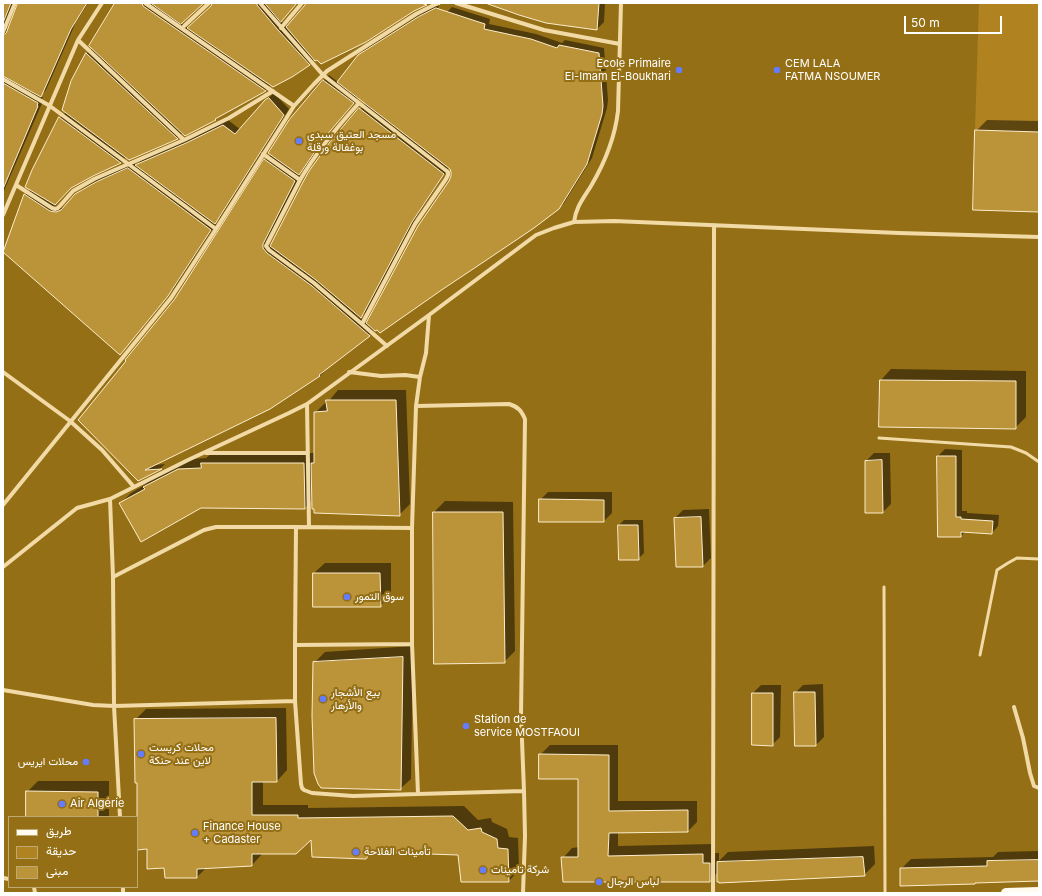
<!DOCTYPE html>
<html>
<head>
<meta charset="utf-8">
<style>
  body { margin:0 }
  #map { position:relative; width:1042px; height:896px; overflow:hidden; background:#946f15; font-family:Inter,Vazirmatn,sans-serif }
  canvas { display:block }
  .frame { position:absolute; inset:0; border:4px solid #fff; pointer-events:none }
  .legend { position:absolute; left:8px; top:816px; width:130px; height:72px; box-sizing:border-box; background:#946f15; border:1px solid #bfa973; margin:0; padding:5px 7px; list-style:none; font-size:12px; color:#fff }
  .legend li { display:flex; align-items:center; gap:8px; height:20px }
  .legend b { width:20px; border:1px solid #bfa973 }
  .scale { position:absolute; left:904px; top:16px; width:98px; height:18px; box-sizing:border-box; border:2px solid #fff; border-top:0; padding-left:5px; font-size:12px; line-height:14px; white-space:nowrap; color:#fff; -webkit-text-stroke:3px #946f15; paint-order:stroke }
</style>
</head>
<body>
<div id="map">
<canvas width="1042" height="896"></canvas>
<div class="frame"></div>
<ul class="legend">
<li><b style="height:5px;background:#fffbef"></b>طريق</li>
<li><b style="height:11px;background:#b08320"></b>حديقة</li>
<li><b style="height:11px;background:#bb9339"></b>مبنى</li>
</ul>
<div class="scale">50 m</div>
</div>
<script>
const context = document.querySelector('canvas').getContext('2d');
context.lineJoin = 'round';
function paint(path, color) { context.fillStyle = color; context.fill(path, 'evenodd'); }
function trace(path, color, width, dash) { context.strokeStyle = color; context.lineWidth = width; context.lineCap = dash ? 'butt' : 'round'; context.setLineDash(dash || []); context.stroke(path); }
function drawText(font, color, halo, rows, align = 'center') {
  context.font = font + ' Inter,Vazirmatn,sans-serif'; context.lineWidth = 4; context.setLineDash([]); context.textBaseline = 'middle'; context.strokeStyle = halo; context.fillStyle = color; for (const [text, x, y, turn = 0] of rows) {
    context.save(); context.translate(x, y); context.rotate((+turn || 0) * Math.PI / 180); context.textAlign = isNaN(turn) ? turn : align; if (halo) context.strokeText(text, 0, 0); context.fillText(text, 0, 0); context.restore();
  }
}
paint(new Path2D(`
  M979 3H1039V132L975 130Z`), '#b08320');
paint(new Path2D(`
  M3 3H14L5 27 7 30H9L19 3H88L76 22 46 90 40 96 43 97 41 100 43 101 3 193Z
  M117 3H202L181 23 188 28 212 5 213 3H297L281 21 287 28 306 6V3H427L317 59 315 58 309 64 271 85 265 90 221 114 216 119 185 135 183 133 177 138 129 159 126 157 121 162 92 175 71 187 54 205 62 208 66 206 82 189 102 177 134 163 136 165 142 160 228 120 241 130 265 101 274 93 289 109 220 218 214 223 216 224 173 290 120 354 25 195 31 189 60 118 66 112 72 82 87 53 93 48Z
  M488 3H605L604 22 597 29 519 14Z
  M440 4 433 18 447 12 452 7 490 19 489 24 536 34 562 43 565 40 604 48 608 100 607 108 592 158 564 203 559 208 375 329 369 335 324 370 325 371 320 376 269 408 153 465 165 464 161 468 138 480 175 301 265 160 271 154 290 120 324 80 329 75 338 82 359 56 364 50 424 12ZM359 97 366 103 331 142 271 246 268 243V238L300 176 298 174 304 169 330 131ZM449 167 453 172 450 181 367 324 360 318 366 312 417 216Z
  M987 120 1039 121V211L976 131Z
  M891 369 1026 371V417L1015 428 881 380Z
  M338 390H406L410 504 399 515 313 499 305 508 121 503 131 493 146 484 154 476 190 459 206 458 212 453H315V413L326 402H328Z
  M945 449 962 450V511H967V513L999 515 998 526 992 533 965 532 961 536 938 456Z
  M874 453H890L891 504 883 512H866V461Z
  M548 492H612V513L604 521 540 500Z
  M445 501 513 502 515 651 504 662 434 512Z
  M709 509 711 558 703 566 675 518 683 510Z
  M624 520H643L644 553 638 559 619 525Z
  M325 563H391V596L380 606 314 573Z
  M413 646 411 779 400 789 314 663 325 652Z
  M823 684 824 737 816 745 795 693 803 685Z
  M761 685H781L780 737 772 745 753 693Z
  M286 708 287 770 277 781H263V805H308V808L464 806 478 820 491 818 492 822 507 829 509 837 518 838 519 870 509 881 459 854 373 851 366 858 312 838 263 853 252 865 207 867 197 877H166L165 867 148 848 138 782 135 720 146 709Z
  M550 745H618V801H697V822L687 832H618V846L713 844V853H719V861L728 852 874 846 875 864 864 875 718 872 709 881 563 858 572 848 579 847V778L540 755Z
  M38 781H109V817H27V792Z
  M1039 851V880L976 882 975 883 901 869 911 859 993 857 998 852Z`), '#0007');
const building = new Path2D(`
  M3 3H11L3 23Z
  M18 3H87L71 29 41 97 3 76V35L6 33Z
  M115 3H142L143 6 266 91 215 119 216 120 185 136 89 46Z
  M151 3H204L181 24Z
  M212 3H257V5L278 30 310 65 292 77 273 87 187 28 211 6Z
  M265 3H297L281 22Z
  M305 3H421L427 5 414 11 366 42 321 64 317 60 315 61 286 27 305 5Z
  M489 3H599L597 30 546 23 519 15 488 4Z
  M436 8 485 24 484 29 531 39 557 48 559 45 599 53 603 106 602 114 587 164 559 209 534 228 485 261 443 289 380 333 377 330 375 331 366 323 418 226 449 181 451 176V172L450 169 337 82 358 55 418 17Z
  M86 53 178 139 129 160 62 110 71 81Z
  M323 80 354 103 325 137 299 175 268 153 289 120Z
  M3 83 38 103 37 106H38L3 189Z
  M269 98 284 115 215 224 135 165 186 143 223 125 235 134 265 100Z
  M359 108 444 174 412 222 361 318 316 280 270 246 303 182 309 171 330 142Z
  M59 117 121 163 93 176 71 188 55 205 25 187 32 170Z
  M975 130 1039 132V212L973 210Z
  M264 159 295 181 263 244V248L267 253 312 286 370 336 319 375 320 376 270 409 145 470 162 469 138 481 78 420 126 361 125 360 174 300Z
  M128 168 211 230 168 296 120 355 3 252 24 194 50 211 56 212 61 210 75 194 96 182Z
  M880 380 1016 381V429L879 427Z
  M326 400H396L400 516 314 513V509H312L311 463H314V412L327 411Z
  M937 456H956V517H961V519L993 521 992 534 961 532V537H938Z
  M882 460 883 513H865V461Z
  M201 463H304L305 509 201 508 141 542 119 503 145 489 143 487 178 469 201 468Z
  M539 499 604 500V522H539Z
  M433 512H503L505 663 434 664Z
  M701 517 703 567H676L674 518Z
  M618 525H638L639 560H619Z
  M313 573H380L381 607H313Z
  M403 657 401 790 321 788 318 784 314 773 312 716 313 662Z
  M794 692H815L816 746H795Z
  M752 693H773V746L752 745Z
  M276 718 277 782H252V815H298V818L453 816 468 830 481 828 482 832 497 839 498 848 508 849 509 882H461L458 855 371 852 366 859 312 857 311 840 296 854H252V866L197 869V878H165L164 868 147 869V849L137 850V783H135L134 719Z
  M539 754 609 755V811L688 810V832L609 833 608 856 703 854V863H710V882H563L561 857H578V779H539Z
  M26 791 98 792V817H26Z
  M863 857 865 876 719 883V882H717V862Z
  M1039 860V881L975 883V884L900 886V868L987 866V861Z`);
paint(building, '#bb9339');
trace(building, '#fcedcc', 1);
trace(new Path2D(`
  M879 438 1011 447 1026 453 1039 462
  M884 587 885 893
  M980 655 997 570 1008 563 1017 558 1039 559`), '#f1daa5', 3);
trace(new Path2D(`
  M145 3 294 106 314 84 327 71 416 14 436 4 439 3
  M260 3 323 75 448 172V175L446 179 415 224 362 324 387 346
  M456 3 544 30 620 44
  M182 28 209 3
  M281 28 302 3
  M3 32 15 3
  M78 40 184 140
  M3 79 50 106 216 229
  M263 154 300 180C317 151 337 127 359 103
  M300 180 266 246 269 250 314 283 362 324
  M16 185 52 208 55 209 58 208 73 191 94 179 184 140 229 118 273 91
  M3 215 78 40 102 3
  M574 222C576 207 583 199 591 186 604 164 615 137 618 111L621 3
  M3 372 70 421 102 450 134 487
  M349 372 381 376 405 375 420 377
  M307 404 309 527
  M416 406 509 404C518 407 521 410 525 419L521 715 524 791
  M206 453H308
  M3 505 171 298 216 229 294 106
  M296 527 412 528
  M3 567 77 508 110 499
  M113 577 204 530 216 527H296L295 645
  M3 690 93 705 114 706 295 701V645L412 644V528L416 406 420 377 426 353 429 315 536 235 554 228 574 222 614 221 899 233 1039 237
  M295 701 301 784 302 788 304 790 312 793 353 796 418 794 412 644
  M1014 707 1023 738 1030 773 1034 786 1039 788
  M418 794 524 791 525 836 523 893
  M120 817 114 706 113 577 110 499 188 460 289 413 307 404 429 315
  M3 878 9 879
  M34 887 35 893
  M123 887V893
  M713 893 714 225`), '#f1daa5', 4);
trace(new Path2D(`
  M1006 893 1039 892`), '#fffbef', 10);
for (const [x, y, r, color] of [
  [679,70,4,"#657cff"],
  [777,70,4,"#657cff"],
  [299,141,4,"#657cff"],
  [347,597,4,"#657cff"],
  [323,699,4,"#657cff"],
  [466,726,4,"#657cff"],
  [141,754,4,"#657cff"],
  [86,762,4,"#657cff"],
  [62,804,4,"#657cff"],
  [195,833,4,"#657cff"],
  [356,852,4,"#657cff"],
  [483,870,4,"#657cff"],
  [599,882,4,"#657cff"]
]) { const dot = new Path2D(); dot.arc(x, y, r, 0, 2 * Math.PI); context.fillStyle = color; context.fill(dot); trace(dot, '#946f15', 1.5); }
drawText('11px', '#fff', '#946f15', [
  ["Ecole Primaire",671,64,"right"],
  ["El-Imam El-Boukhari",671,77,"right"],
  ["CEM LALA",785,64],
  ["FATMA NSOUMER",785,77],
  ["مسجد العتيق سبدي",307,135],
  ["بوغفالة ورقلة",307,148],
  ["سوق التمور",355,597],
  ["بيع الأشجار",331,693],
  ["والأزهار",331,706],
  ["Station de",474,720],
  ["service MOSTFAOUI",474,733],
  ["محلات كريست",149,748],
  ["لاين عند حنكة",149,761],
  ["محلات ايريس",78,762,"right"],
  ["Air Algérie",70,804],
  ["Finance House",203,827],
  ["+ Cadaster",203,840],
  ["تأمينات الفلاحة",364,852],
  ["شركة تامينات",491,870],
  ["لباس الرجال",607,882]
], 'left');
</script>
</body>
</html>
